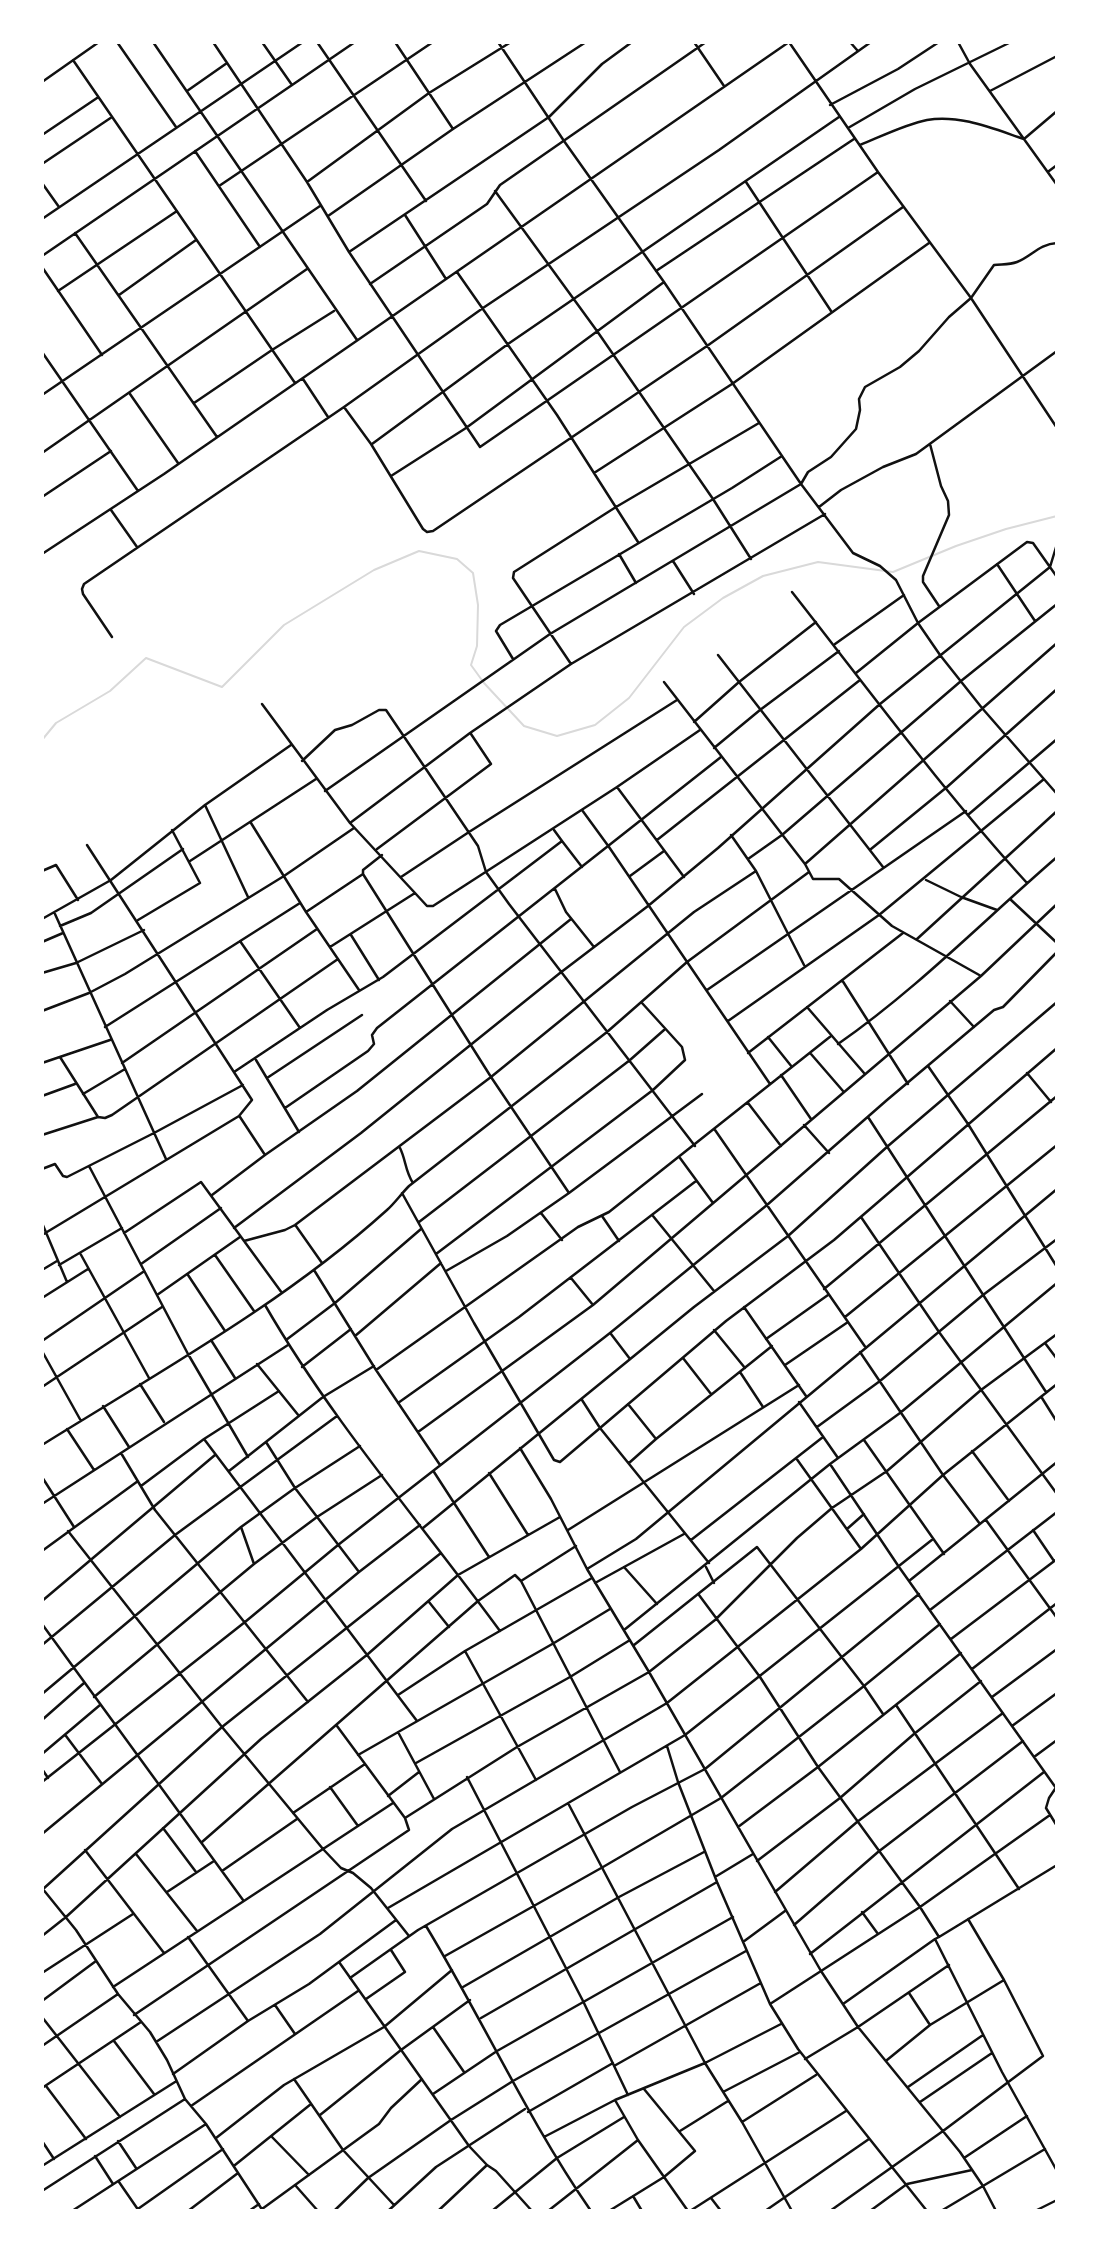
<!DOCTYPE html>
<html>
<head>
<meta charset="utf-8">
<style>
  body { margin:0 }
  #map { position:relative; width:1099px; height:2253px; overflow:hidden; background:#fff; font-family:"Asap Condensed",sans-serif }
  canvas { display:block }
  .frame { position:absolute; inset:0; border:44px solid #fff; pointer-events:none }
</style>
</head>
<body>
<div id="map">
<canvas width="1099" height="2253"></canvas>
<div class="frame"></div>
</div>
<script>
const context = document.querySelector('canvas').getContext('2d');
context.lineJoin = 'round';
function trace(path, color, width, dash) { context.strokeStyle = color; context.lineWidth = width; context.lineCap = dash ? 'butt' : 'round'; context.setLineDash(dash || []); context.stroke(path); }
trace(new Path2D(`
  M42 740 56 723 110 691 146 658 222 687 284 625 374 570 419 551 457 559 473 573 478 605 477 646 471 665 484 683 524 726 557 736 595 725 629 698 684 627 723 598 763 576 818 562 893 572 956 546 1006 529 1057 516`), '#d9d9d9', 2);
trace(new Path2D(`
  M117 42 176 127
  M153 42 357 340
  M213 42 307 182 349 252 480 447 878 172
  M262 42 292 85
  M317 42 426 201
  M395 42 453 129
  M498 42 564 141 664 282 801 484 853 553 880 566 896 580 918 623 940 655 982 708 1057 794
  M694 42 724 86
  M789 42 878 172 971 298 1057 428
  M850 42 857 50
  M958 42 970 64 1057 185
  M73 60 295 383
  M42 82 99 42
  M187 91 227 63
  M990 91 1057 56
  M830 105 898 69 939 42
  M848 128 915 89 1011 42
  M42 135 97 98
  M860 145C880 137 906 124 927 120 959 114 994 129 1024 139L1057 111
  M195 151 260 247
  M42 164 112 117
  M1049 171 1057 165
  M307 182 429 93 511 42
  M746 182 831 311
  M42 183 59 207
  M219 186 433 42
  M495 191 597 331 713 499 751 559
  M405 215 446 279
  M328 216 453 129 586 42
  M42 219 303 42
  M75 233 217 437
  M349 252 549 117 602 64 632 42
  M42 256 355 42
  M42 267 102 355
  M656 271 854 139
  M457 272 557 415 638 542
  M370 284 487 204 500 185 706 42
  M58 291 177 211
  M119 295 196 240
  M42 352 138 491
  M303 379 328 417
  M130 394 178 463
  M42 395 320 206
  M194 403 272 350 334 311
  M344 407 371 444 423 529 427 532 433 531 707 346 903 207
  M372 444 508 344 839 117
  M930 444 941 486 948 501 949 515 923 576V582L939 606
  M42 453 307 269
  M594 473 732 384 929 243
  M391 476 466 428 664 282
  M42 497 111 451
  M819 507 841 490 883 467 916 454 1057 351
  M111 510 137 547
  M42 554 164 474 789 42
  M619 554 636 583
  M673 561 694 594
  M997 564 1035 621
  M792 592C869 690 943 791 1027 883
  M112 637 83 594 82 589 84 584 344 407 483 308 719 150 871 42
  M835 644 904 595
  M718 655 883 867
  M513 659 496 631 500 625 732 488 782 456
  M571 664 513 578 514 572 616 507 759 423
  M856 673 918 623 1027 542 1033 543 1057 577
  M664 682 805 864
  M262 704 350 823 415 893
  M694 722 739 682 816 622
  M714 748 760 710 839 651
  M302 761 335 730 352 725 379 710H386L478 846 486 872 509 904 695 1146
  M617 787 684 877
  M325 791 550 634 801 484 808 472 831 457 856 429 860 410 859 399 865 387 900 367 919 351 949 317 971 298 994 265C1002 264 1009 265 1017 262 1032 256 1039 244 1057 243
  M205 805 248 897
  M582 810 609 847 770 1084
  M969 814 1057 739
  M251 823 306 912 359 990
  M350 823 470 733 571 664 825 514
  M554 830 562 841
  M731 835 756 871 804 965
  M657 840 860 680
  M377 849 491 764 471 734
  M871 849 947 787 1057 689
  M748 859 782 835 961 681 1057 604
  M190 861 316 779
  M42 871 56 865 78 900
  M363 874 491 1077 569 1193 702 1094
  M630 876 664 851
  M401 877 469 832 677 700
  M926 880 961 897 997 910
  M555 889 566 912 594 947
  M1010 899 1057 943
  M306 912 363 874V870L382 855
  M55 914 166 1159
  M42 919 111 880 205 805 291 745
  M138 920 200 883 172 830
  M60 926 91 913 183 849
  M351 935 379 980
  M917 939 1057 811
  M240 941 300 1028
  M42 942 63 933
  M330 947 415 893 427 906H433L617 787 700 730
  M42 973 76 963 144 930
  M981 976 892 926 839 879H813L805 864 1057 643
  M842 980 908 1084
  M707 990 966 811
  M950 1001 974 1027
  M807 1007 864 1073
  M42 1011 89 993 125 974 284 876 354 828
  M728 1021 879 915 1044 779
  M105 1027 300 903
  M768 1037 792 1067
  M838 1044C917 989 984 920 1057 857
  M748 1053 903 933
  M811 1054 843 1091
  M60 1057 98 1117
  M256 1060 299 1132
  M42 1063 110 1040
  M122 1063 317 929
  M928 1066 968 1124 1057 1267
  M234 1072 327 1010 383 977 562 841 582 867
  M1027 1073 1051 1102
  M781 1075 811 1119
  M267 1078 362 1015
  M83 1094 125 1069
  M42 1096 75 1084
  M748 1103 781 1146
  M285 1108 368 1051 374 1044 372 1035 377 1028 721 757
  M240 1117 265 1155
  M868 1117 1046 1392
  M804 1125 829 1153
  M715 1130 866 1348
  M42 1135 98 1117 105 1118 112 1115 338 959
  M400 1148C406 1160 405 1171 413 1183
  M680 1158 713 1203
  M89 1166 188 1354 248 1457
  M42 1169 55 1164 63 1176 67 1177 154 1133 243 1085
  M402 1193 474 1323 554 1460 560 1462 726 1321 834 1240 1057 1048
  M212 1195 265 1155 357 1091 571 919
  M541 1213 562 1240
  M602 1216 619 1241
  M653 1216 714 1291
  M861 1217 939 1332 1057 1494
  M419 1222 630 1060 664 1030
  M42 1223 67 1282
  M296 1226 322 1263
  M234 1228 361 1133 560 973 648 906 718 848 880 704 1050 567 1057 544
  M124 1233 201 1182 282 1293
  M42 1235 239 1116 252 1100 87 845
  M244 1241 285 1230 295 1225 491 1077 694 912 756 871
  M80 1253 149 1378
  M436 1254 653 1090 685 1060 682 1047 642 1003
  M215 1255 254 1311
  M141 1264 221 1208
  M59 1265 122 1228
  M42 1270 57 1261
  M314 1270 376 1370 440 1465
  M446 1271 507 1236 569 1193
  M188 1275 225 1331
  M571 1278 593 1305
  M824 1289 1057 1096
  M157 1295 240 1237
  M42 1298 88 1269
  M265 1305C332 1421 421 1523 500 1631
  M744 1307 806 1396
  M845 1317 1057 1145
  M714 1330 745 1368
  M611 1334 630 1359
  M355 1336 441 1263
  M766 1339 828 1295
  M211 1340 235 1378
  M286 1340 335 1303 421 1229
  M42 1341 143 1272
  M1045 1343 1057 1359
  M42 1351 81 1421
  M860 1352 943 1475 980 1524
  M683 1358 711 1394
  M257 1364 299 1416
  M785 1365 848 1322
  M302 1367 351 1329
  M376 1370 578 1227 609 1212 831 1036
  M740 1372 763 1407
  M140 1384 164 1422
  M42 1387 162 1307
  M1042 1398 1057 1422
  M582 1400 600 1428 709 1563
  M799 1402 838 1458
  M398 1403 519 1317 696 1181
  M628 1404 656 1439
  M103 1406 129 1447
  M817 1427 880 1381 983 1295 1057 1239
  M67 1429 94 1470
  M418 1432 593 1305 981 976 1057 904
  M204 1439 417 1721
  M864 1440 944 1554
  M266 1442 295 1488 359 1572
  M42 1445C159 1372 284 1303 387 1210 395 1203 401 1194 409 1186L607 1032 687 962 809 872
  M520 1448 551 1499 587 1569 649 1672 821 1971 858 2027 960 2152 983 2186 996 2211
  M972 1451 1009 1501
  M121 1453 155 1510 308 1702
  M796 1458 861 1549
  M629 1463 656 1439 772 1346
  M830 1464 899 1567 1056 1788
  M229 1471 323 1397 374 1366
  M434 1472 489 1557
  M489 1473 528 1535
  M42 1477 74 1527
  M141 1486 204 1439 279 1391
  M42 1504 288 1345
  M986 1520 1057 1618
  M241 1527 254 1564
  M423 1528 694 1307 788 1236 888 1146 1057 1002
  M847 1529 864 1514
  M568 1530 799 1385
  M1033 1530 1054 1561
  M68 1531 222 1727 323 1849 341 1868 353 1873 371 1888 409 1936
  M691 1540 823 1437
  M42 1551 138 1481
  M624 1567 657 1604
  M706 1567 714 1583
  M587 1569 636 1539 1057 1189
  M521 1581 576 1546
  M909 1581 1057 1462
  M595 1583 684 1534
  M699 1595 760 1677 818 1767 920 1907 939 1937 935 1939 1002 2072 1057 2171
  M42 1601 215 1455
  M429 1602 449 1627
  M930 1610 1057 1512
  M42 1624 243 1900
  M624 1630 830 1464 900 1413 1057 1283
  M951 1639 1057 1559
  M42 1645 175 1535 337 1416
  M634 1645 757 1547 864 1686 883 1714
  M465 1651 536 1780
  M972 1669 1057 1603
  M42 1694 241 1527 295 1488 360 1446
  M398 1695 465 1651 592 1578
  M94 1697 254 1564 317 1517 382 1475
  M992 1697 1057 1649
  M896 1705 1019 1889
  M42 1720 84 1683
  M1012 1726 1057 1693
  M398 1732 434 1799
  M66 1736 102 1784
  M667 1746 678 1782 717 1882 770 2004 798 2049 927 2211
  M42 1754 100 1705
  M358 1755 554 1643 610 1609
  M1034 1757 1057 1740
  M416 1763 570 1677 630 1640
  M42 1769 48 1778
  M467 1777 583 2001 628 2095
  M42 1782 245 1622 338 1545 610 1333 767 1205 887 1100 994 1010 1003 1007 1057 952
  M330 1787 358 1826
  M1055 1789 1049 1798 1046 1808 1057 1826
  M388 1796 419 1772
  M568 1803 705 2063 742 2122 792 2211
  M293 1813 365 1764
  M405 1818 517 1747 649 1672 715 1620 797 1538 832 1508 887 1471 981 1390 1057 1334
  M738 1827 818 1767 961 1653
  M163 1828 196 1872
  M42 1834 359 1572 420 1525
  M202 1842 478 1601 515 1575 521 1581 620 1772
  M85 1850 164 1953
  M136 1854 197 1931
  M757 1861 840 1798 914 1734 981 1681
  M222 1871 297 1819
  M715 1877 753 1854
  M42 1888 76 1930 118 1994 150 2032 167 2060 185 2099 206 2124 263 2211
  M42 1890 222 1727 441 1553
  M167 1892 214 1861
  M775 1892 857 1822 1003 1713
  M388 1908 685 1735 933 1539
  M862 1912 878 1934
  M794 1925 878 1852 1023 1741
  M426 1926C483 2020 528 2120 591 2211
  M42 1936 66 1917 261 1739 368 1654 458 1575 560 1517
  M188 1937 248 2021
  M939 1937 1057 1865
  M743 1942 785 1911
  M810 1954 1044 1772
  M445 1956 603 1867 721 1798 864 1686 940 1624
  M339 1962 469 2146 487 2165
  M42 1973 133 1914
  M350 1978 418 1930 632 1807 705 1769 919 1594
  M113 1987 393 1803
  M463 1987 619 1897 704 1852
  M909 1993 930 2025
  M366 1999 405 1972 391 1950
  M42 2001 96 1961
  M770 2004 920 1907 1050 1815
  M843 2004 935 1939
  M275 2005 295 2034
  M134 2015 409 1830 405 1818 337 1726
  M42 2017 120 2117
  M481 2018 717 1882
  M433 2027 464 2072
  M114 2041 154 2094
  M156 2042 320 1934 452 1829 667 1703 861 1549 943 1475 1057 1384
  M42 2046 118 1994
  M805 2059 858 2027 949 1965
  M887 2060 930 2025 1004 1980
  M614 2066 759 1984
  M173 2074 248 2021 309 1984 396 1920
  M294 2079 343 2150 394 2205
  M46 2086 86 2139
  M908 2087 983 2035
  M42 2088 141 2022
  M723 2092 800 2052
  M433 2094 497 2051 733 1917
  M615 2100 638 2140 688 2211
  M920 2102 992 2053
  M191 2106 358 1991
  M528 2112 613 2063
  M320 2115 401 2050 470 2000
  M742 2122 816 2075
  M680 2131 728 2101
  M272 2137 309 2175
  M544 2137 615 2100 705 2063 781 2024
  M216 2138 284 2085 384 2027 452 1970
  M42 2141 54 2159
  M118 2141 136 2168
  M95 2156 113 2184
  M964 2158 1027 2116
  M235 2165 311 2104
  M42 2166 175 2082
  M119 2182 139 2211
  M295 2185 318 2211
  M42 2191 185 2099
  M633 2196 642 2211
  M711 2198 721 2211
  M42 2209 43 2211
  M262 2209 379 2124 391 2108 422 2079
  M72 2211 206 2124
  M135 2211 223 2149
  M188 2211 238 2173
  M249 2211 259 2204
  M334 2211 368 2178 451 2120 513 2081 746 1951
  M388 2211 436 2167 525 2109
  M438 2211 487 2165 496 2171 532 2211
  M492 2211 557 2158 624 2117
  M548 2211 638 2140
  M609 2211 664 2177 695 2151 644 2089
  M690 2211 846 2111
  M765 2211 869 2139
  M830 2211 943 2131 1043 2056 1004 1980 968 1919
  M870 2211 907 2184 972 2170
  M941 2211 1045 2149
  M1035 2211 1057 2200`), '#111', 2.5);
</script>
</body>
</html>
